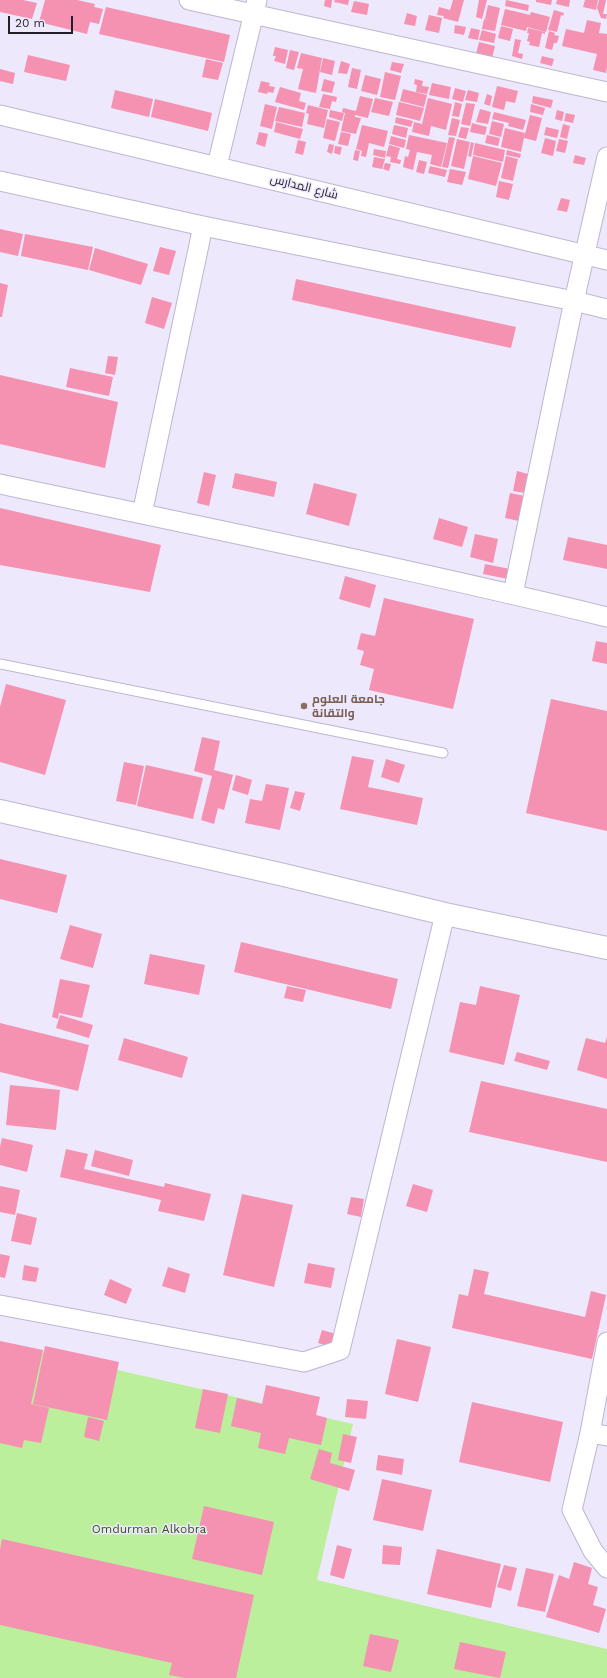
<!DOCTYPE html>
<html>
<head>
<meta charset="utf-8">
<style>
  body { margin:0 }
  #map { position:relative; width:607px; height:1678px; overflow:hidden; background:#eee8fc; font-family:"Work Sans",sans-serif }
  canvas { display:block }
  .scale { position:absolute; left:8px; top:16px; width:65px; height:18px; box-sizing:border-box; border:2px solid #211f28; border-top:0; padding-left:5px; font-size:12px; line-height:14px; white-space:nowrap; color:#211f28; -webkit-text-stroke:3px #eee8fc; paint-order:stroke }
</style>
</head>
<body>
<div id="map">
<canvas width="607" height="1678"></canvas>
<div class="scale">20 m</div>
</div>
<script>
const context = document.querySelector('canvas').getContext('2d');
context.lineJoin = 'round';
function paint(path, color) { context.fillStyle = color; context.fill(path, 'evenodd'); }
function trace(path, color, width, dash) { context.strokeStyle = color; context.lineWidth = width; context.lineCap = dash ? 'butt' : 'round'; context.setLineDash(dash || []); context.stroke(path); }
function drawText(font, color, halo, rows, align = 'center') {
  context.font = font + ' "Work Sans",Cairo,sans-serif'; context.lineWidth = 3; context.setLineDash([]); context.textBaseline = 'middle'; context.strokeStyle = halo; context.fillStyle = color; for (const [text, x, y, turn = 0] of rows) {
    context.save(); context.translate(x, y); context.rotate((+turn || 0) * Math.PI / 180); context.textAlign = isNaN(turn) ? turn : align; if (halo) context.strokeText(text, 0, 0); context.fillText(text, 0, 0); context.restore();
  }
}
paint(new Path2D(`
  M0 1343 353 1424 317 1580 607 1649V1678H0Z`), '#bbef9c');
paint(new Path2D(`
  M0 0H23L37 3 32 19 0 12Z
  M45 0H77L95 4 94 7 103 9 99 24 90 22 87 34 39 22Z
  M325 0H332L331 8 324 6Z
  M335 0H349L348 5 334 2Z
  M453 0H464L458 22 443 18 444 16 437 15 439 7 450 10Z
  M479 0H487L482 19 476 17Z
  M506 0 529 5 528 11 505 6Z
  M536 0H552L551 5 536 2Z
  M557 0H570L569 7 556 4Z
  M585 0H598L596 10 583 7Z
  M599 0H606L603 14H607L606 19 601 18 597 8Z
  M354 1 369 4 367 15 351 12Z
  M488 5 500 8 495 31 482 29 484 19 493 21 485 19Z
  M106 7 230 35 224 62 99 34Z
  M505 9 530 15 531 12 550 17 546 32 527 27 526 31 501 25Z
  M554 10 564 13 563 16 561 15 557 32 548 30Z
  M407 13 417 16 415 26 404 24Z
  M429 15 442 18 439 33 425 30Z
  M587 20 601 23 599 33 607 34V67L606 73 593 70 597 54 562 46 566 29 584 33Z
  M455 25 466 27 464 35 454 33Z
  M501 26 513 29 510 41 498 38Z
  M471 28 480 30 478 40 468 38Z
  M528 28 545 32V34L542 33 539 47 529 45 530 42 527 41 529 33H527Z
  M482 30 496 34 494 43 479 40Z
  M549 31 555 33 554 35 559 36 557 43H554L552 50 545 48Z
  M515 39 521 40 518 53 523 54 522 59 512 56Z
  M479 42 495 46 492 58 476 54Z
  M275 47 288 50 285 64 274 61 276 56H273Z
  M290 50 299 52 294 70 286 68Z
  M301 53 322 58 316 93 298 89 303 69 297 68Z
  M28 55 70 65 66 81 24 72Z
  M542 56 554 59 552 66 540 63Z
  M323 58 335 61 332 75 320 72Z
  M206 59 223 63 218 80 202 77Z
  M341 61 350 64 347 74 338 73Z
  M392 62 404 64 401 73 390 70Z
  M352 68 361 70 357 89 348 87Z
  M0 69 15 73 13 84 0 81Z
  M385 72 401 76 395 100 380 97Z
  M365 75 381 79 377 95 361 91Z
  M324 79 335 82 332 93 321 91Z
  M415 79 423 81 422 86 429 87 427 94 416 92 417 85 414 84Z
  M261 81 270 83 269 86 275 87 273 93 268 92 267 94 258 92Z
  M432 83 451 87 449 99 429 95Z
  M497 86 518 91 515 103 506 101 504 110 492 107Z
  M280 87 301 93 299 101 306 103 304 110 275 102Z
  M455 88 466 91 463 102 452 99Z
  M403 89 427 95 424 107 400 101Z
  M115 90 153 99 149 117 111 108Z
  M468 90 479 93 477 102 465 100Z
  M323 94 337 97 336 102 332 101 330 109 319 107Z
  M487 94 492 96 490 106 484 104Z
  M360 96 373 99 368 118 355 115V117L361 118 356 134 341 131 345 113 342 112 343 108 356 111Z
  M533 96 553 100 551 108 532 103Z
  M375 98 393 102 389 116 371 112Z
  M428 98 452 104 446 130 431 126 429 136 412 132 414 122 422 124Z
  M155 99 212 113 208 131 151 117Z
  M399 102 424 108 420 121 396 115Z
  M455 102 462 104 459 117 452 116Z
  M466 103 475 104 470 126 461 124Z
  M265 104 277 107 272 129 260 126Z
  M531 104 545 108 543 115 530 112Z
  M308 105 328 110 324 128 307 124 309 114 306 113Z
  M279 107 305 113 302 127 275 121Z
  M480 109 491 112 488 124 476 122Z
  M330 110 344 113 342 121 329 117Z
  M557 110 564 112 562 121 555 119Z
  M494 112 526 120 523 130 508 126 509 123 492 119Z
  M566 113 575 115 573 123 564 121Z
  M530 115 542 118 536 141 524 138Z
  M396 117 413 121 411 127 395 123Z
  M452 118 460 120 456 136 448 135Z
  M327 119 340 122 335 141 323 138Z
  M492 121 504 124 501 137 489 134Z
  M276 122 303 129 300 139 274 132Z
  M472 123 487 127 485 135 470 132Z
  M563 124 570 126 567 139 560 137Z
  M362 125 388 131 384 147 369 143 366 157 361 156 362 151 356 149Z
  M394 125 408 128 406 138 392 134Z
  M461 127 469 128 466 139 458 137Z
  M546 127 559 130 557 138 544 135Z
  M505 128 525 133 521 152 501 147Z
  M259 132 268 134 265 147 256 144Z
  M341 132 351 134 348 146 338 144Z
  M409 135 447 143 441 167 430 164 432 155 417 152 413 170 403 167 405 156 408 157 410 150 406 149Z
  M487 135 500 138 498 146 485 143Z
  M391 136 406 140 404 148 389 144Z
  M449 137 455 138 448 168 442 167Z
  M545 138 556 141 553 156 541 153Z
  M457 139 470 142 464 169 451 166Z
  M559 139 568 141 565 153 556 151Z
  M298 140 306 142 303 155 295 153Z
  M471 142 474 143 471 157 468 156Z
  M475 143 505 150 503 162 473 155Z
  M329 144 334 145 332 154 327 152Z
  M389 145 400 148 397 159 401 160 400 164 390 162 391 157 386 156Z
  M335 146 342 147 340 155 334 153Z
  M374 149 386 151 385 158 373 155Z
  M355 150 360 151 358 161 353 160Z
  M507 150 521 154 520 158 506 155Z
  M575 155 586 158 584 165 573 163Z
  M473 156 502 163 496 186 468 179Z
  M506 156 518 159 513 181 501 178Z
  M374 157 385 159 382 169 372 167Z
  M419 160 427 162 424 174 416 172Z
  M385 163 391 164 389 171 383 169Z
  M430 166 447 170 445 177 428 173Z
  M450 169 466 172 462 185 447 182Z
  M499 181 513 184 509 200 496 197Z
  M561 198 570 200 567 212 557 210Z
  M0 229 23 234 18 256 0 252Z
  M25 234 93 247 88 270 21 256Z
  M160 247 176 251 169 275 153 271Z
  M95 248 148 264 141 285 89 270Z
  M296 279 516 327 511 348 292 300Z
  M0 283 8 285 2 317H0Z
  M152 297 172 303 164 329 145 323Z
  M108 356 118 357 115 375 105 373Z
  M70 368 113 377 109 396 66 387Z
  M0 375 118 402 105 468 0 444Z
  M517 471 528 474 525 493 513 491Z
  M204 472 216 475 209 506 197 503Z
  M235 473 277 482 274 497 232 488Z
  M314 483 357 494 349 526 306 514Z
  M510 493 525 496 519 521 505 518Z
  M0 508 161 545 150 592 0 565Z
  M439 518 468 527 462 547 433 539Z
  M475 534 498 539 493 563 470 557Z
  M568 537 607 545V569L563 560Z
  M485 564 510 569 508 579 483 574Z
  M345 576 376 585 370 608 339 599Z
  M384 598 474 619 453 709 369 690 374 669 360 665 364 651 357 649 361 633 375 636Z
  M596 641 607 643V664L592 661Z
  M6 684 66 700 45 775 0 762V707Z
  M551 699 607 711V831L526 813Z
  M202 737 220 741 214 770 233 775 224 810 218 808 214 824 201 820 212 776 194 771Z
  M352 756 374 760 368 787 423 798 417 825 340 809Z
  M386 759 405 765 399 783 381 777Z
  M124 762 144 766 136 805 116 801Z
  M146 765 203 778 193 819 137 806Z
  M236 775 252 780 248 795 232 790Z
  M266 784 289 788 280 830 245 823 250 799 262 801Z
  M295 791 305 793 300 811 290 808Z
  M0 859 67 875 57 913 0 899Z
  M70 925 102 934 93 968 60 959Z
  M241 942 398 979 391 1009 234 972Z
  M150 954 205 965 199 995 144 984Z
  M60 979 90 985 82 1018 59 1013 58 1019 52 1017Z
  M287 986 306 990 303 1002 284 998Z
  M480 986 520 995 504 1065 449 1052 460 1002 476 1005Z
  M60 1015 93 1025 89 1038 56 1028Z
  M0 1023 89 1045 78 1091 0 1072Z
  M607 1037V1079L577 1070 586 1038 605 1043Z
  M124 1038 188 1057 182 1078 118 1060Z
  M517 1052 550 1061 547 1070 514 1061Z
  M481 1081 607 1109V1162L469 1132Z
  M10 1085 60 1090 56 1130 6 1125Z
  M2 1138 33 1145 27 1172 0 1165V1147Z
  M66 1149 88 1154 84 1169 164 1187 165 1183 211 1194 204 1221 158 1211 161 1200 60 1177Z
  M95 1150 133 1160 129 1176 91 1166Z
  M413 1184 433 1190 427 1212 406 1206Z
  M0 1186 20 1190 15 1215 0 1212Z
  M242 1194 293 1205 274 1287 223 1275Z
  M351 1197 364 1199 361 1217 347 1214Z
  M17 1213 37 1218 31 1245 11 1241Z
  M0 1254 10 1256 5 1278 0 1277Z
  M308 1263 335 1268 331 1288 304 1283Z
  M24 1265 39 1268 36 1282 22 1280Z
  M168 1267 190 1274 185 1293 162 1286Z
  M474 1269 489 1272 484 1294 585 1317 591 1291 606 1295 592 1359 452 1328 459 1294 468 1296Z
  M110 1279 132 1289 126 1304 104 1295Z
  M322 1330 336 1334 331 1347 318 1343Z
  M397 1339 431 1347 418 1402 385 1394Z
  M0 1341 43 1350 31 1404 49 1408 41 1443 24 1440 22 1448 0 1443Z
  M45 1346 119 1362 107 1420 33 1404Z
  M266 1385 320 1397 316 1415 327 1418 321 1445 289 1438 285 1454 258 1448 261 1433 231 1426 237 1398 262 1404Z
  M203 1389 228 1394 220 1433 195 1428Z
  M347 1399 368 1401 366 1419 345 1417Z
  M472 1402 563 1422 550 1482 459 1462Z
  M88 1417 104 1421 99 1441 84 1437Z
  M343 1434 357 1437 351 1463 338 1460Z
  M319 1449 332 1453 330 1463 355 1470 349 1491 310 1479Z
  M378 1455 404 1459 402 1475 376 1470Z
  M382 1479 432 1490 423 1531 373 1520Z
  M204 1506 274 1522 262 1575 192 1559Z
  M2 1539 254 1595 236 1678H185L169 1675 172 1663 0 1625V1550Z
  M337 1545 352 1549 344 1579 330 1575Z
  M383 1545 402 1547 400 1565 382 1564Z
  M437 1549 501 1564 491 1608 427 1594Z
  M574 1562 592 1568 588 1584 598 1587 593 1605 606 1609 599 1633 546 1617 559 1575 569 1579Z
  M504 1565 517 1568 511 1591 497 1587Z
  M526 1568 554 1574 545 1612 517 1606Z
  M370 1634 399 1640 391 1672 363 1666Z
  M460 1642 506 1652 500 1678 454 1669Z`), '#f591b1');
const lane = new Path2D(`
  M0 664 443 753`);
const street = new Path2D(`
  M189 0 607 92
  M0 115 607 260
  M217 166 257 0
  M0 181 203 226 574 301 607 309
  M0 484C203 527 406 568 607 617
  M142 514 203 226
  M513 594 574 301 607 157
  M0 1305 304 1362 340 1350 445 914
  M607 1342 590 1433 572 1510 593 1551 607 1568
  M590 1433 607 1436`);
const secondary = new Path2D(`
  M0 811 284 875 445 914 607 948`);
trace(lane, '#bdb6ce', 11);
trace(street, '#bdb6ce', 21);
trace(secondary, '#bdb6ce', 24);
trace(lane, '#fff', 9);
trace(street, '#fff', 19);
trace(secondary, '#fff', 22);
for (const [x, y, r, color] of [
  [304,706,4,"#8d6e63"]
]) { const dot = new Path2D(); dot.arc(x, y, r, 0, 2 * Math.PI); context.fillStyle = color; context.fill(dot); trace(dot, '#eee8fc', 1.5); }
drawText('12px', '#211f28', '#eee8fc', [
  ["شارع المدارس",304,187,14]
]);
drawText('bold 12px', '#785e54', '#eee8fc', [
  ["جامعة العلوم",312,699],
  ["والتقانة",312,713]
], 'left');
drawText('12px', '#325319', '#eee8fc', [
  ["Omdurman Alkobra",149,1529]
]);
</script>
</body>
</html>
